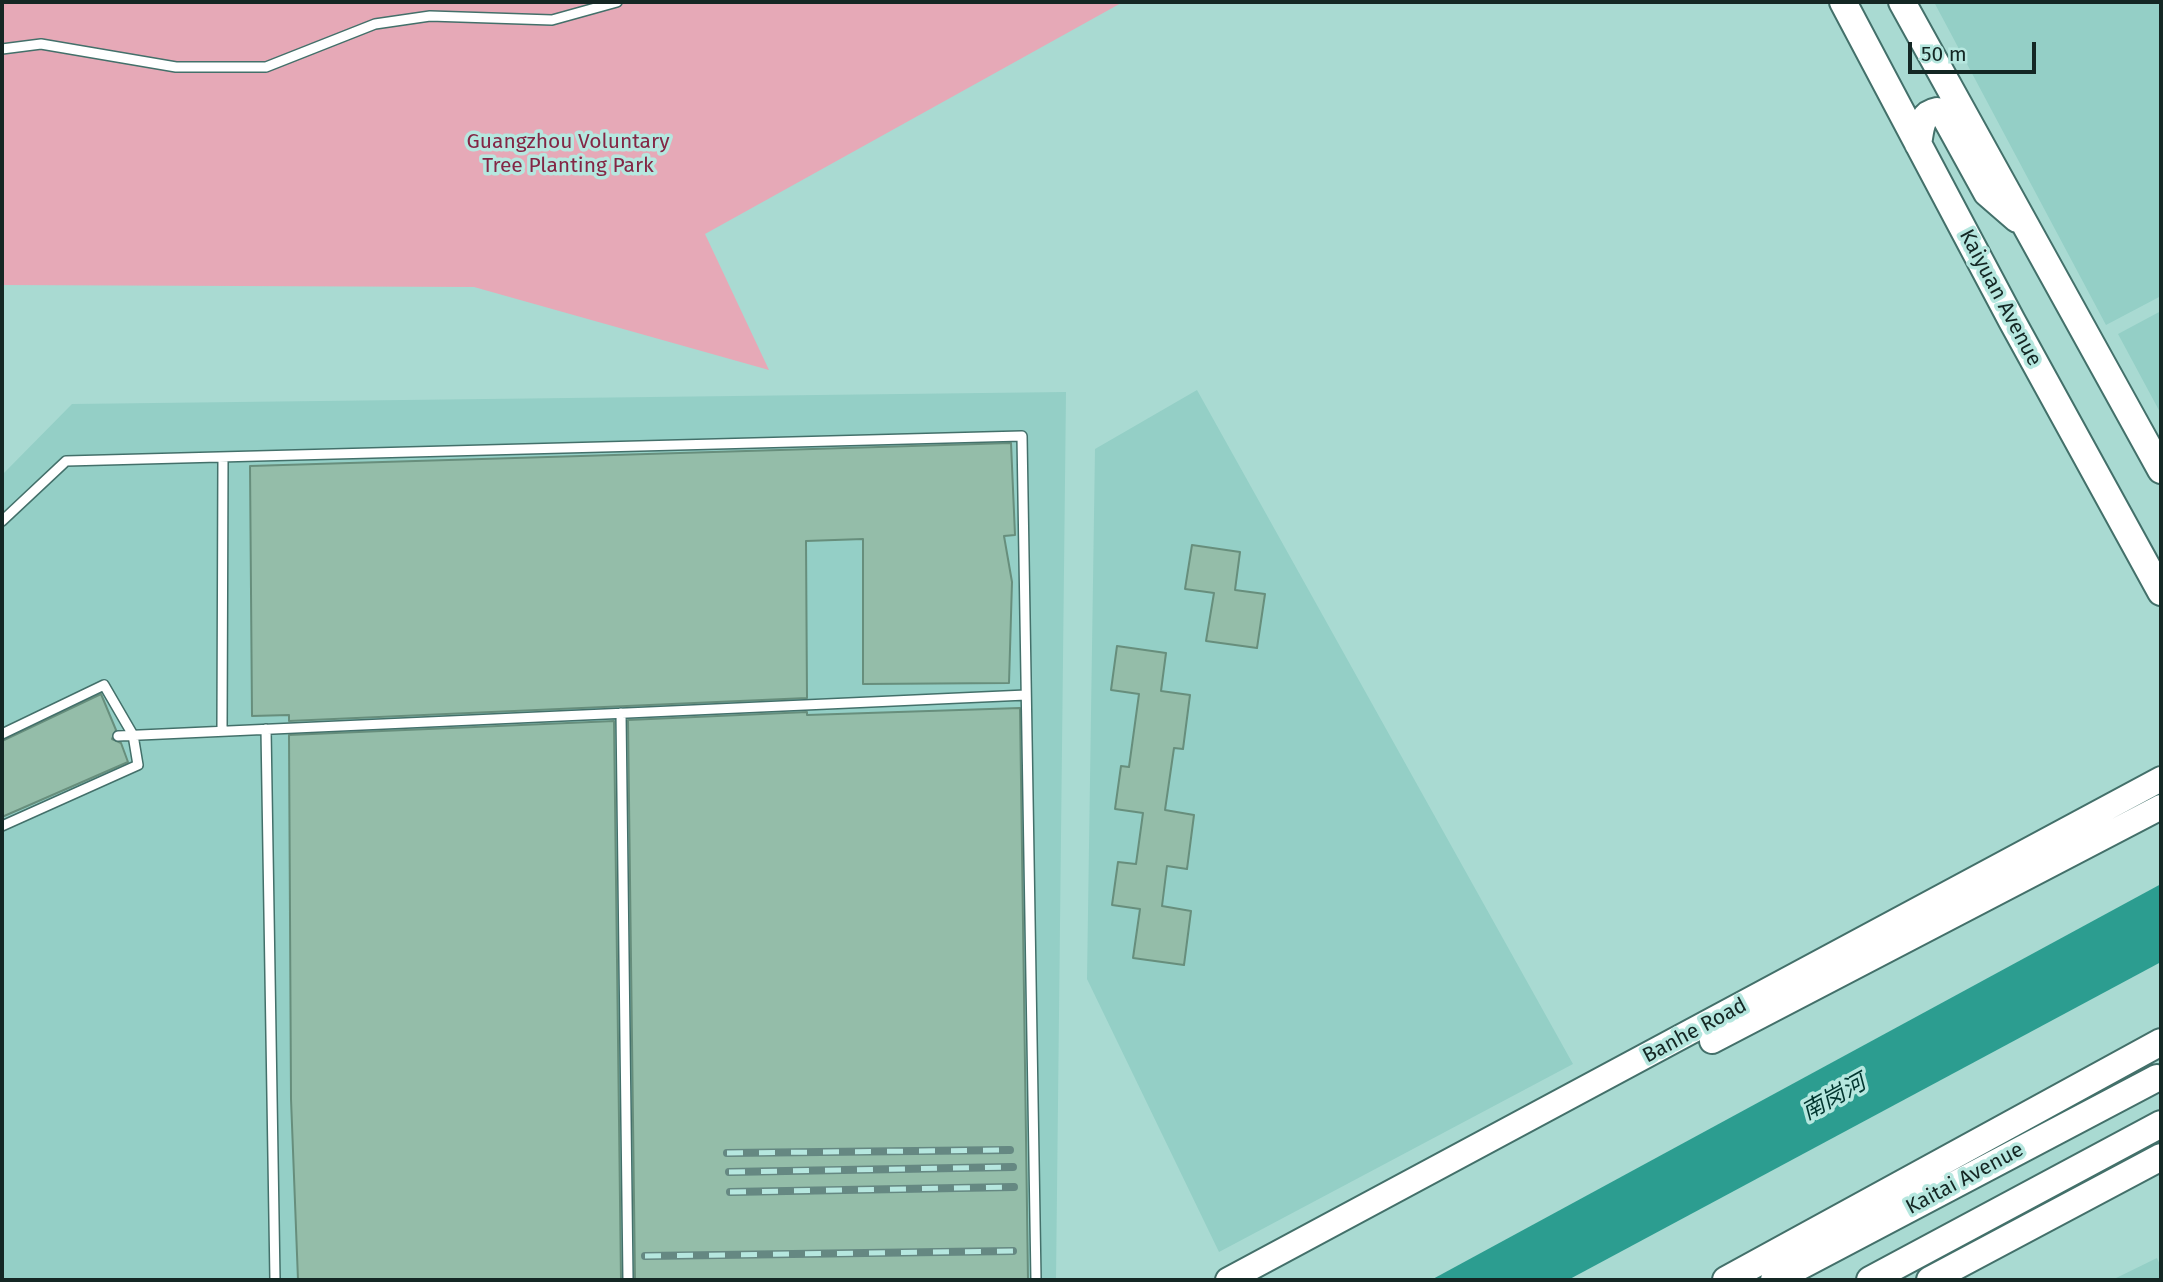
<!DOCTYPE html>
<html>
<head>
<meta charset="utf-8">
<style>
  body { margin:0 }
  #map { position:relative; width:2163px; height:1282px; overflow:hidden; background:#a9dad2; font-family:"Fira Sans",sans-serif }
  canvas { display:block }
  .frame { position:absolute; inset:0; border:4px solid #142724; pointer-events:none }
  .scale { position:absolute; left:1908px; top:42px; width:128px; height:32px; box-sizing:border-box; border:4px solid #142724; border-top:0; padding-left:9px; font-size:21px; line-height:24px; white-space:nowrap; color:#142724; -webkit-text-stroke:5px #b6e7df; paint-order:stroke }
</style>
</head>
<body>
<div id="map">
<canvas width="2163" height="1282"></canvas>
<div class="frame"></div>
<div class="scale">50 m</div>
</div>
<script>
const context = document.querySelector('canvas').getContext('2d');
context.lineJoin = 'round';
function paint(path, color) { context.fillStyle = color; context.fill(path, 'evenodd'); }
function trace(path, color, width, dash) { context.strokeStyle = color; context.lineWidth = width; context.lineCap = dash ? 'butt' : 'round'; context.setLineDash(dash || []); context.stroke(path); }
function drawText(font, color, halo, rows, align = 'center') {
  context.font = font + ' "Fira Sans","Noto Sans SC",sans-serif'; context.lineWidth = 7; context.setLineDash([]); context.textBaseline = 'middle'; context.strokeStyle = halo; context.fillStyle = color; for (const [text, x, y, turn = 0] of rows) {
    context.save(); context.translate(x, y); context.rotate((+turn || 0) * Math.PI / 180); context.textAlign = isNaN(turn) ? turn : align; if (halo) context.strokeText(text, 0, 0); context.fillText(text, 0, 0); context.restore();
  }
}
paint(new Path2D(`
  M1934 2H2161V296L2106 325Z
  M2161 311V414L2118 334Z
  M1197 390 1573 1064 1219 1252 1087 979 1095 449Z
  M1066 392 1056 1280H2V475L72 404Z
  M2157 1258 2161 1267V1280H2112Z`), '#94cfc6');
paint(new Path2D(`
  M2 2H1123L705 234 769 370 474 287 2 285Z`), '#e6a9b7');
paint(new Path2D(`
  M2161 884V962L1568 1280H1431Z`), '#2c9d90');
const building = new Path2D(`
  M1011 443 1015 535 1004 536 1012 582 1009 683 863 684V539L806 541 807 698 289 721V715L252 716 250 466Z
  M1192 545 1240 552 1235 590 1265 594 1257 648 1206 641 1214 593 1185 589Z
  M1117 646 1166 653 1161 691 1190 695 1183 749 1174 748 1165 810 1194 815 1187 869 1167 866 1162 906 1191 911 1184 965 1133 958 1140 909 1112 905 1118 862 1136 864 1143 813 1115 809 1121 766 1129 767 1139 694 1111 690Z
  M101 694 116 730 112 739 121 743 128 762 2 817V741Z
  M1020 708 1028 1280H635L628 720 807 712V715Z
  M614 721 621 1280H298L291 1099 289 735Z`);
paint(building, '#94bda9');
trace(building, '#678e7c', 2);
const lane = new Path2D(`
  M2 49 41 44 176 67H266L375 24 430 16 552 20 617 2
  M2 521 66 461 1022 436 1036 1280
  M621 713 628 1280
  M266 729 275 1280
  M222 730 223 457
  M2 734 104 685 133 735 138 765 2 826
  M118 736 1026 695`);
const secondary = new Path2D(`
  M1712 1041 2161 807
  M1228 1280 2161 779`);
const primary = new Path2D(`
  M1843 2 2012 321 2161 592
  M1902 2 2161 470
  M1918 144C1921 129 1920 114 1937 111L1944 115 1987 193 2017 219
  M1726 1280 2161 1042
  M1774 1280 2157 1078
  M1870 1280 2161 1124
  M1930 1280 2161 1157`);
trace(lane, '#43706a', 12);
trace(secondary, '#43706a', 28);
trace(primary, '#43706a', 30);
trace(lane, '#fff', 9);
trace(secondary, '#fff', 24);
trace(primary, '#fff', 26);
const rail = new Path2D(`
  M727 1153 1010 1150
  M729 1172 1013 1167
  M730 1192 1014 1187
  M645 1256 1013 1251`);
trace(rail, '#658882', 8);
trace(rail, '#b6e7df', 5, [16]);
drawText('21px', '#842645', '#b6e7df', [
  ["Guangzhou Voluntary",568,142],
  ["Tree Planting Park",568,166]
]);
drawText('21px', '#142724', '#b6e7df', [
  ["Kaiyuan Avenue",2000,298,62],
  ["Banhe Road",1695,1031,-28],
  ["Kaitai Avenue",1965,1179,-28]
]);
drawText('italic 23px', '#01352f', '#b6e7df', [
  ["南岗河",1834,1098,-29]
]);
</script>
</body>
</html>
